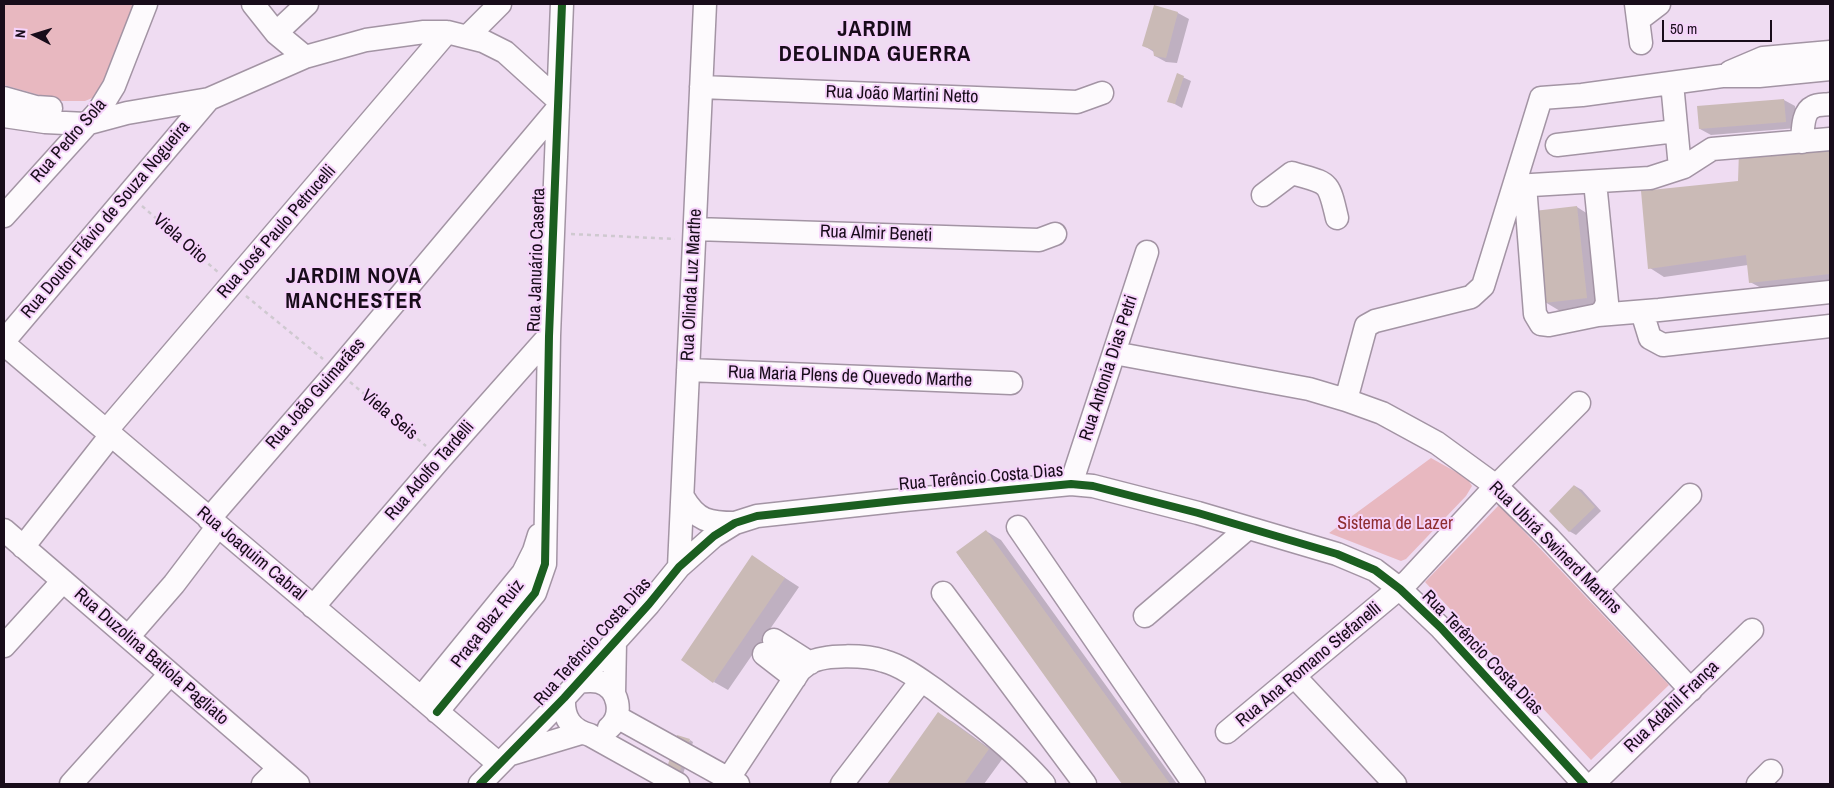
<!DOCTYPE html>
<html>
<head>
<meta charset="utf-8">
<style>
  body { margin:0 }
  #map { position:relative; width:1834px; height:788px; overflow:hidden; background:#efdcf2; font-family:"Archivo Narrow",sans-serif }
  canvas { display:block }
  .frame { position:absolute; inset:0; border:5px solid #180c1a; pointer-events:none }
  .north { position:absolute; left:10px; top:10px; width:50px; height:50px; -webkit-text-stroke:4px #f6d3fb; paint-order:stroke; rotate:275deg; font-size:14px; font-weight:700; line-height:20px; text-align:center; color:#180c1a }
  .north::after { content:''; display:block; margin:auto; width:18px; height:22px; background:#180c1a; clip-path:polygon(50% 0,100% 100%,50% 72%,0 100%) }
  .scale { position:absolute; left:1662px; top:20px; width:110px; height:22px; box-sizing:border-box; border:2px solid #180c1a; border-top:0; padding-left:6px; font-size:15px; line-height:18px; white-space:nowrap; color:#180c1a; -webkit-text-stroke:4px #f6d3fb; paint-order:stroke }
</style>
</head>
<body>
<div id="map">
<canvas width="1834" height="788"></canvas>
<div class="frame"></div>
<div class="north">N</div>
<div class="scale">50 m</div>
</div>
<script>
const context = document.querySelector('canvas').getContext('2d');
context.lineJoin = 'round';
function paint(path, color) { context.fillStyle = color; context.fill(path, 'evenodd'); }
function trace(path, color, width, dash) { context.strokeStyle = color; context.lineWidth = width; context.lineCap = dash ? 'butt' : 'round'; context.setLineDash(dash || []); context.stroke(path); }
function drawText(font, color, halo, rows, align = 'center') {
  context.font = font + ' "Archivo Narrow",sans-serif'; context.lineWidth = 4; context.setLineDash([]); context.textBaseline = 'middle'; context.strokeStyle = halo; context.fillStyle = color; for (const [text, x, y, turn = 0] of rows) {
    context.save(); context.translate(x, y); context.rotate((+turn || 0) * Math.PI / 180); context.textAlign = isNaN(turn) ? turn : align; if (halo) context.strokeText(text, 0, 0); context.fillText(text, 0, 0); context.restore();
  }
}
paint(new Path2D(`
  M4 4H136L126 37 97 96 85 101H60L4 85Z
  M1431 458 1467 478 1472 486 1466 496 1406 559 1401 561 1329 533Z
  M1499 505 1669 685 1591 760 1425 582Z`), '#e8b8c0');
paint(new Path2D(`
  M1155 6 1178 13 1189 19 1177 63 1166 62 1155 56 1154 52 1143 45Z
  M1178 75 1191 81 1182 108 1169 101Z
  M1784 100 1795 106 1797 128 1711 135 1700 129 1699 107Z
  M1830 147V284L1765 290 1750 282 1748 265 1664 277 1650 268 1739 182Z
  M1577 207 1591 216 1601 306 1560 311 1545 302Z
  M1575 486 1582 490 1601 511 1576 535 1569 531Z
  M986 531 1001 540 1177 784H1124L957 553Z
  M753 557 799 587 728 690 714 682Z
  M939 714 953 722 1003 758 984 784H888Z
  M690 740 693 742 680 784H663Z`), '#0003');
paint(new Path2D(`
  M1154 5 1178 12 1166 58 1154 56 1153 50 1142 46Z
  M1177 73 1184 76 1175 104 1167 102Z
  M1784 99 1786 122 1699 129 1697 106Z
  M1830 145V274L1749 283 1746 255 1648 269 1641 191 1738 181 1739 151Z
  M1577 206 1587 298 1544 303 1534 211Z
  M1574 485 1595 507 1569 532 1549 511Z
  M986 530 1170 784H1122L956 552Z
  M752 555 785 578 713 683 681 660Z
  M938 712 989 749 964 784H887Z
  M677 735 690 739 676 784H662Z`), '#cabab6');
const minor = new Path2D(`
  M253 4 276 33 305 57
  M1636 4 1641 43
  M1638 20 1659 4
  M276 33 307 4
  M468 36 500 4
  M1730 72 1763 58 1830 52
  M1672 83 1680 168
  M701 87 1077 102 1102 93
  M4 98 36 107 51 108
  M4 116 45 122 86 124 127 113 209 99 305 57 366 40 424 32H447L483 41 505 52 558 100
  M1802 142C1803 131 1802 112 1813 107 1818 104 1825 105 1830 104
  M1557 145 1676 131
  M1525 185 1535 314 1541 324 1549 325 1598 315 1604 310 1607 302 1595 182
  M1515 186 1650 178 1684 167 1712 149 1830 139
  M1263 195 1292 173C1329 184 1328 179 1337 218
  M4 216 98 112 114 86 146 4
  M695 229 1039 240 1055 234
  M1642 312 1650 338 1663 345 1830 326
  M1598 315 1659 310 1830 292
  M4 341 209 99
  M4 344 499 764
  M1114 353 1309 389 1346 400 1382 413 1437 443 1496 486 1549 538 1691 690
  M688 370 1011 383
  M1346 400 1366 326 1375 321 1471 297 1483 286 1541 98 1582 95 1722 76H1759L1830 69
  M106 431 447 32
  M1071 484 1147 252
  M683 497C697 521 709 523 735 523
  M209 519 337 371 558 108
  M1018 527 1194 784
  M4 530 298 784
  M23 547 111 435
  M679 567 705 4
  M1597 589 1690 495
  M943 593 1085 784
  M313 607 440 459 549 336
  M1145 616 1248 528
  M128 637 174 584 218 526
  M774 640 810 663
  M4 646 63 581
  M764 654 795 678
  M1295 677 1395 784
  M578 682C585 681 592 680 599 682 619 688 624 715 609 728
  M614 694 615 642
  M421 698 523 573 534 551 539 535
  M564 698C563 718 571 730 590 735L678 784
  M437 712 535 593 545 564 549 336 562 4
  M617 717 738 784
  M1227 732 1408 581 1496 486 1579 403
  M511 754 581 733
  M71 784 170 674
  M263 784 279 768
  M480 784 564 698 649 604 679 567 714 536 735 523 757 516 904 500 1071 484 1093 486 1198 513 1337 554 1375 570 1400 589 1441 628 1584 784
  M725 784 800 670C803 668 806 665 809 663 825 654 866 655 884 661 902 666 918 678 934 689 970 716 1015 750 1044 784
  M842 784 921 681
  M1593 784 1752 630
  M1758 784 1771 771`);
trace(minor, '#a394a4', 25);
trace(new Path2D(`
  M142 206 219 273
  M571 234 675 239
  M246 296 323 359
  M350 382 426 446`), '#cfc9d0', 2.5, [4, 4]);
trace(minor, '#fdfafd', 22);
trace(new Path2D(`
  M437 712 535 593 545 564 549 336 562 4
  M480 784 564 698 649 604 679 567 714 536 735 523 757 516 904 500 1071 484 1093 486 1198 513 1337 554 1375 570 1400 589 1441 628 1584 784`), '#1b5e20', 8);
drawText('18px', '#180c1a', '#f6d3fb', [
  ["Rua João Martini Netto",902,95,2],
  ["Rua Pedro Sola",69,141,-49],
  ["Rua Doutor Flávio de Souza Nogueira",106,220,-50],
  ["Rua José Paulo Petrucelli",277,232,-49],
  ["Rua Almir Beneti",876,234,2],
  ["Viela Oito",180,239,41],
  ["Rua Januário Caserta",537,260,-88],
  ["Rua Olinda Luz Marthe",692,285,-87],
  ["Rua Antonia Dias Petri",1109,368,-72],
  ["Rua Maria Plens de Quevedo Marthe",850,377,2],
  ["Rua João Guimarães",316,394,-49],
  ["Viela Seis",389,415,40],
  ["Rua Adolfo Tardelli",430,471,-49],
  ["Rua Terêncio Costa Dias",981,478,-5],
  ["Rua Ubirá Swinerd Martins",1555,548,45],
  ["Rua Joaquim Cabral",251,554,40],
  ["Praça Blaz Ruiz",488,624,-52],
  ["Rua Terêncio Costa Dias",593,642,-48],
  ["Rua Terêncio Costa Dias",1482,653,46],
  ["Rua Duzolina Batiola Pagliato",151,657,41],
  ["Rua Ana Romano Stefanelli",1309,665,-40],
  ["Rua Adahil França",1672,707,-44]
]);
drawText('18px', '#8e2d30', '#f6d3fb', [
  ["Sistema de Lazer",1395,524]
]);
context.letterSpacing = '1px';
drawText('bold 22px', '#180c1a', '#f6d3fb', [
  ["JARDIM",875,30],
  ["DEOLINDA GUERRA",875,55],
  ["JARDIM NOVA",354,277],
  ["MANCHESTER",354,302]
]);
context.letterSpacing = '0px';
</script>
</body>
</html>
